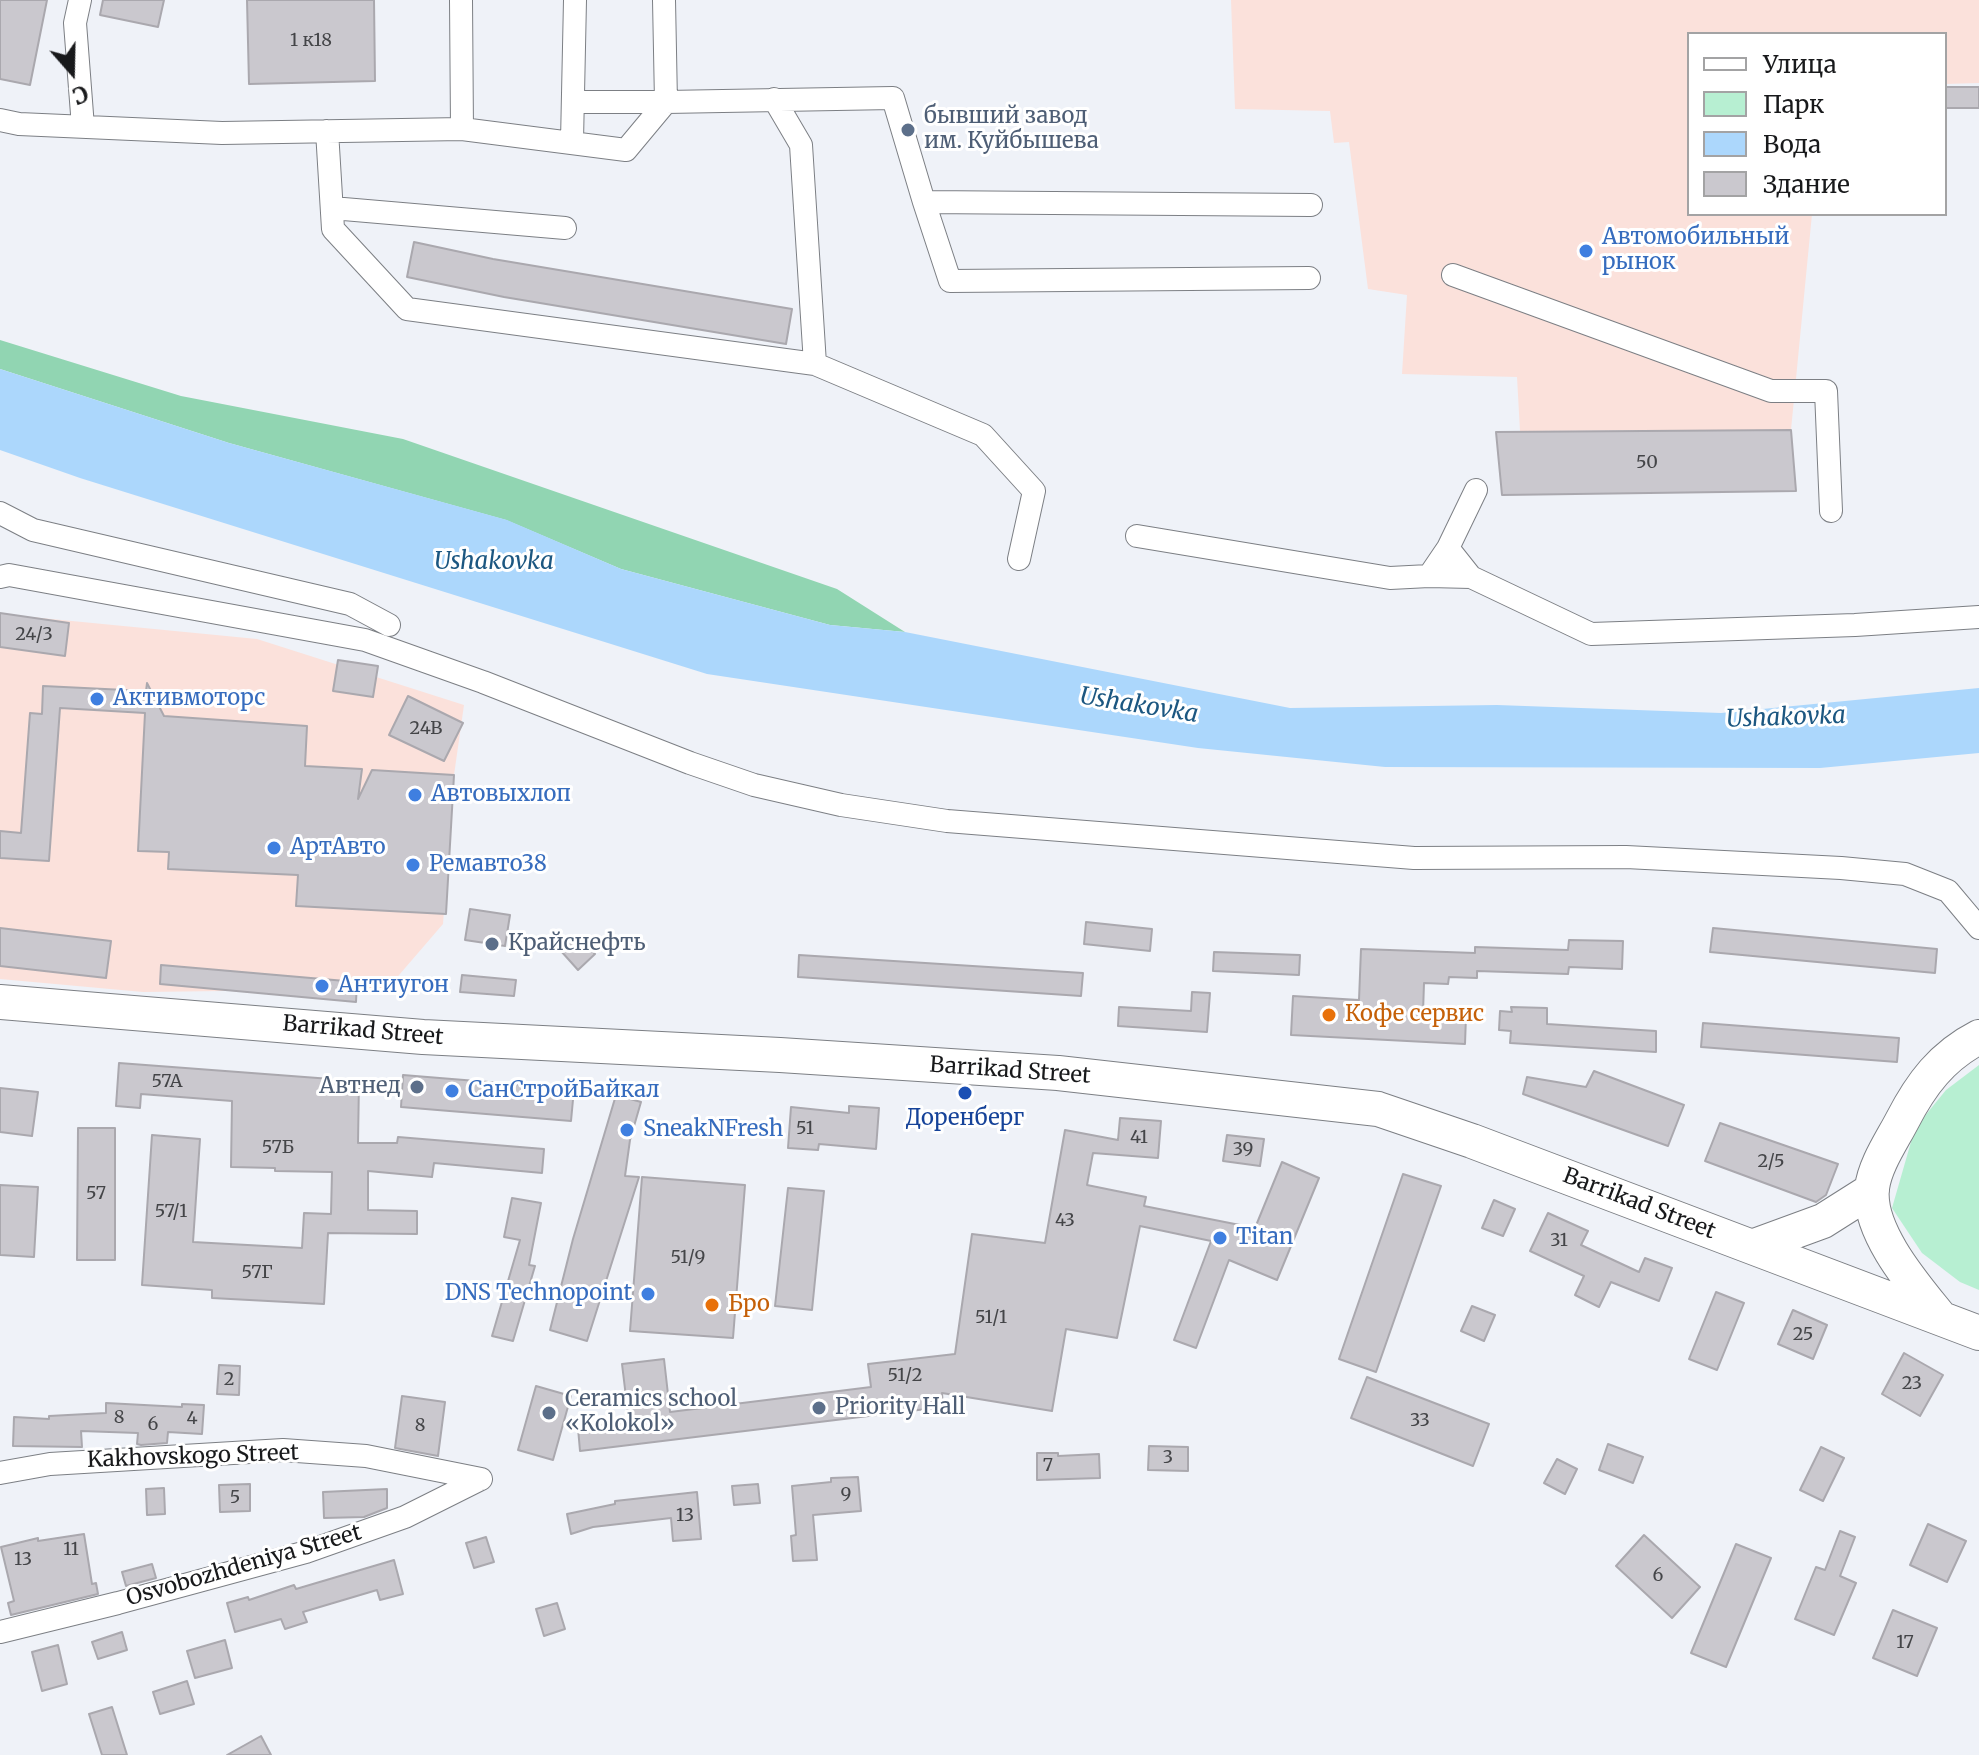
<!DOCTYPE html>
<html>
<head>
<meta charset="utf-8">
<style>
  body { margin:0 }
  #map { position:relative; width:1979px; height:1755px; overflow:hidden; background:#eff2f8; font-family:Merriweather,serif }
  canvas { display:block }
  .legend { position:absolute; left:1687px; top:32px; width:260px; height:184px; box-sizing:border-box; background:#fff; border:2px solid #a3a3a4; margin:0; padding:10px 14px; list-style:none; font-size:24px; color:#18191b }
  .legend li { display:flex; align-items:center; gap:16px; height:40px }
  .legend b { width:40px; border:2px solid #a3a3a4 }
  .north { position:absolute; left:32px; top:32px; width:80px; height:80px; -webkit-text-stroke:6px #fff; paint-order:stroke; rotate:160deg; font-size:22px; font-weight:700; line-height:32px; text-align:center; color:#18191b }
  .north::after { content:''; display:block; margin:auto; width:28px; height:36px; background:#18191b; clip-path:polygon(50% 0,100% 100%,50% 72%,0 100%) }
</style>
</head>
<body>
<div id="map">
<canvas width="1979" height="1755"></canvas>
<ul class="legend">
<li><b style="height:10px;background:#fff"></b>Улица</li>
<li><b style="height:22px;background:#b7efd2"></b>Парк</li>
<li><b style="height:22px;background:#acd7fc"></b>Вода</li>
<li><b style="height:22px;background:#cac8ce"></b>Здание</li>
</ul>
<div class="north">С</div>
</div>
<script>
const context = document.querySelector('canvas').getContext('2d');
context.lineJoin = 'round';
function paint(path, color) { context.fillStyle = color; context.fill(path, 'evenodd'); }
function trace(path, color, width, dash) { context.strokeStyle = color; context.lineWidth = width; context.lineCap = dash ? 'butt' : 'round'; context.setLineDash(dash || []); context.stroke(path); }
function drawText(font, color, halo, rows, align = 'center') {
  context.font = font + ' Merriweather,serif'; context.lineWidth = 6; context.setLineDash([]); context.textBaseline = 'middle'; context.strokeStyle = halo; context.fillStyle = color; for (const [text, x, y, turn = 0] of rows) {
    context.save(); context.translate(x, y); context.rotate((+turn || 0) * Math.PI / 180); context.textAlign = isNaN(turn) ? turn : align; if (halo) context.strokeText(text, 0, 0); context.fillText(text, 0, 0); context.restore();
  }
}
paint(new Path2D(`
  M1231 0H1979V83L1945 84V34H1689V214H1812L1791 430 1520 431 1517 377 1402 374 1407 295 1368 289 1349 142 1334 143 1330 111 1235 109Z
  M0 614 257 639 464 705 454 775 443 924 387 989 143 992 0 979Z`), '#fbe1db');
paint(new Path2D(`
  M1979 1065V1290L1960 1282 1922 1253 1892 1208 1915 1128 1946 1090Z`), '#b7efd2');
paint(new Path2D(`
  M0 340 181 396 403 439 837 589 905 632 830 625 621 569 506 520 229 443 0 369Z`), '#91d5b2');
paint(new Path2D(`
  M0 369 229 443 507 520 621 569 830 625 905 632 1290 708 1497 705 1721 713 1979 688V753L1820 768 1385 767 1198 748 707 674 80 478 0 450Z`), '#acd7fc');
const building = new Path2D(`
  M0 0H47L30 85 0 79Z
  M103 0H164L158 27 100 15Z
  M247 0H374L375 81 249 84Z
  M1945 87H1979V108H1945Z
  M414 242 493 259 792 309 786 344 504 297 407 277Z
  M1791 430 1796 491 1502 495 1496 432Z
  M0 613 69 623 65 656 0 647Z
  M338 660 378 666 373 697 333 691Z
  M147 683 164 716 307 726 305 766 362 769 358 799 372 770 454 775 446 914 296 906 298 875 168 869 169 852 138 851 145 713 60 708 49 861 0 858V831L21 833 30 713 42 714 43 686 146 691Z
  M408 696 463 723 444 761 389 735Z
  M470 909 510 915 505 946 465 940Z
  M1086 922 1152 929 1150 951 1084 944Z
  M0 928 111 941 106 978 0 966Z
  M1713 928 1937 949 1935 973 1710 952Z
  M578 936 595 954 578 970 561 951Z
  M1569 940 1623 941 1622 969 1569 967 1568 974 1477 971V978L1449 977 1448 984 1424 983 1423 1013 1466 1016 1465 1044 1291 1035 1293 996 1359 1000 1361 949 1475 953V947L1568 950Z
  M1214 952 1300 955 1299 975 1213 971Z
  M799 955 1083 973 1081 996 798 977Z
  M161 965 357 982 356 1002 160 984Z
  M462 975 516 980 514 996 460 992Z
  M1192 992 1210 993 1207 1032 1118 1026 1119 1007 1191 1011Z
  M1511 1007 1547 1008V1024L1656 1031V1052L1510 1043 1511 1031 1499 1030 1500 1011 1512 1012Z
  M1703 1023 1899 1038 1897 1062 1701 1047Z
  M119 1063 331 1079V1081H359L358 1143H397L398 1137 544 1149 542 1173 434 1163 432 1177 368 1171V1210L417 1211V1234L328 1233 324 1304 212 1298V1290L142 1285 152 1135 200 1139 193 1242 302 1248 304 1213 331 1214 332 1172 275 1171V1168L231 1167 232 1101 141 1094 140 1108 116 1106Z
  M1594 1071 1684 1105 1668 1146 1523 1094 1527 1077 1586 1087Z
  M403 1075 574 1089 571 1121 401 1107Z
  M0 1088 38 1092 32 1136 0 1132Z
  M616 1095 641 1102 630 1140 625 1176 639 1177 587 1341 550 1330 573 1239Z
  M849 1106 879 1108 876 1149 819 1144 818 1150 788 1148 791 1107 849 1113Z
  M1120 1118 1161 1121 1158 1158 1093 1153 1087 1185 1146 1197 1144 1206 1255 1228 1282 1162 1319 1178 1277 1280 1229 1260 1196 1348 1174 1340 1211 1241 1140 1226 1117 1338 1066 1329 1052 1411 942 1393 943 1407 580 1451 578 1428 629 1422 622 1364 664 1359 670 1412 871 1387 868 1364 955 1354 972 1234 1045 1243 1065 1130 1118 1140Z
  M1720 1123 1838 1164 1826 1195 1816 1202 1705 1161Z
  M78 1128H115V1260H77Z
  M1227 1135 1264 1139 1260 1166 1223 1161Z
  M1403 1174 1441 1186 1376 1372 1339 1359Z
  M642 1177 745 1185 733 1338 630 1331Z
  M0 1185 38 1187 34 1257 0 1255Z
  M788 1188 824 1191 812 1310 775 1306Z
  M512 1198 541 1203 529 1265 535 1266 513 1341 492 1336 520 1240 504 1237Z
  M1494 1200 1515 1209 1503 1236 1482 1228Z
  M1548 1213 1588 1231 1581 1245 1639 1272 1645 1258 1672 1268 1659 1301 1611 1282 1599 1307 1575 1295 1584 1276 1530 1251Z
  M1716 1292 1744 1303 1717 1370 1689 1359Z
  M1472 1306 1495 1315 1484 1341 1461 1331Z
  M1793 1310 1827 1325 1813 1359 1778 1344Z
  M1904 1353 1943 1375 1920 1416 1882 1394Z
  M219 1365 240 1366 239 1395 217 1394Z
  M1367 1377 1489 1424 1473 1466 1351 1418Z
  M536 1386 571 1396 553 1460 518 1450Z
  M402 1396 445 1402 438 1456 395 1448Z
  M106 1403 182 1407V1404L204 1405 202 1434 168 1432 167 1443 141 1445 137 1444 138 1433 81 1431 82 1447 13 1446 14 1417 49 1419V1416L106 1413Z
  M1608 1444 1643 1457 1633 1483 1599 1470Z
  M1149 1446 1188 1447V1471L1148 1470Z
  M1821 1447 1844 1458 1823 1501 1800 1490Z
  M1037 1453H1058V1456L1099 1454 1100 1478 1037 1480Z
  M1557 1459 1577 1469 1565 1494 1544 1483Z
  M858 1477 861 1511 813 1515 817 1560 793 1561 791 1536 796 1535 792 1486 831 1482V1478Z
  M250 1484V1511L220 1512 219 1485Z
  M758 1484 760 1503 734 1505 732 1486Z
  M164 1488 165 1514 147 1515 146 1489Z
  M387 1489V1508L364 1517 324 1518 323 1492Z
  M697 1492 701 1539 673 1541 671 1518 593 1527 571 1534 567 1514 615 1504V1501Z
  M1928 1524 1966 1541 1947 1582 1910 1565Z
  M1840 1531 1855 1537 1840 1576 1856 1583 1834 1635 1795 1619 1816 1567 1825 1570Z
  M84 1534 92 1584 96 1583 98 1594 11 1615 8 1603 14 1601 1 1547 38 1538V1541Z
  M1644 1535 1700 1587 1672 1618 1616 1566Z
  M486 1537 494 1562 474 1568 466 1543Z
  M1736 1544 1771 1558 1726 1667 1691 1653Z
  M394 1560 403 1594 380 1600 377 1590 303 1612 307 1622 285 1629 281 1619 235 1632 227 1603 248 1597 249 1600 294 1585 296 1589Z
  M152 1564 156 1578 126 1586 122 1572Z
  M557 1603 565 1629 544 1636 536 1609Z
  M1893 1610 1937 1628 1917 1676 1873 1658Z
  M122 1632 127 1650 98 1659 92 1642Z
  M225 1640 232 1668 195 1678 187 1651Z
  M58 1645 67 1684 42 1691 32 1652Z
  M187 1681 194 1704 160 1714 153 1692Z
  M112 1707 127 1755H102L89 1714Z
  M261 1736 271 1755H227Z`);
paint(building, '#cac8ce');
trace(building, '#aaa8ae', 2);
const street = new Path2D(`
  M80 0 75 23 83 127
  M461 0 462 129
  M573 102H666L664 0
  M0 120 19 124 222 133 462 129 626 150 666 102 893 98 924 202 1311 205
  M327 131 333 229 407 309 815 364 801 145 774 99
  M572 141 575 0
  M924 202 950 281 1309 278
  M332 208 565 228
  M1453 275 1771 391H1826L1831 511
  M815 364 983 435 1034 491 1019 559
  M0 513 33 530 350 604 389 625
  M1137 536 1390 578 1429 576
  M1448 548 1476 490
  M0 577 9 575 365 640 483 682 690 763 754 785 841 805 947 821 1414 858 1626 857 1841 868 1905 874 1948 891 1979 928
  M1471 577 1448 548 1429 576 1471 577 1591 634 1855 625 1979 617
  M0 1473 50 1464 283 1450 366 1456 481 1479
  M0 1632 118 1603 306 1552 405 1517 481 1479`);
const primary = new Path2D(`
  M0 1002 423 1037 780 1055 1058 1073 1378 1109 1472 1141 1979 1333
  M1752 1247 1823 1221 1872 1190
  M1939 1316C1914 1285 1867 1231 1872 1188 1875 1165 1891 1142 1902 1121 1921 1084 1942 1056 1979 1037`);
trace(street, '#7c7f84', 24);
trace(primary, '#7c7f84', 36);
trace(street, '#fff', 22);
trace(primary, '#fff', 34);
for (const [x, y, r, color] of [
  [908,130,8,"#5c6f8a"],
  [1586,251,8,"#3f7fe0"],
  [97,699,8,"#3f7fe0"],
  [415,795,8,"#3f7fe0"],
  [274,848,8,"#3f7fe0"],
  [413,865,8,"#3f7fe0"],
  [492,944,8,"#5c6f8a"],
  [322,986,8,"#3f7fe0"],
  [1329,1015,8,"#e8710a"],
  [417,1087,8,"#5c6f8a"],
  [452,1091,8,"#3f7fe0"],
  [965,1093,8,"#1a4fb4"],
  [627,1130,8,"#3f7fe0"],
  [1220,1238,8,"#3f7fe0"],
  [648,1294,8,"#3f7fe0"],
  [712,1305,8,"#e8710a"],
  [819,1408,8,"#5c6f8a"],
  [549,1413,8,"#5c6f8a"]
]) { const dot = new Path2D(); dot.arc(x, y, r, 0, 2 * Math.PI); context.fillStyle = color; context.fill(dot); trace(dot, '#fff', 3); }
drawText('18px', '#444548', null, [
  ["1 к18",311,41],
  ["50",1647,463],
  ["24/3",34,635],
  ["24В",426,729],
  ["57А",167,1082],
  ["51",805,1129],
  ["41",1139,1138],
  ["57Б",278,1148],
  ["39",1243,1150],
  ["2/5",1771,1162],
  ["57",96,1194],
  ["57/1",171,1212],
  ["43",1065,1221],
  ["31",1559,1241],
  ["51/9",688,1258],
  ["57Г",257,1273],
  ["51/1",991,1318],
  ["25",1803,1335],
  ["51/2",905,1376],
  ["2",229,1380],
  ["23",1912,1384],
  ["8",119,1418],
  ["4",192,1419],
  ["33",1420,1421],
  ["6",153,1425],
  ["8",420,1426],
  ["3",1168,1458],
  ["7",1048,1466],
  ["9",846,1495],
  ["5",235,1498],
  ["13",685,1516],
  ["11",71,1550],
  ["13",23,1560],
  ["6",1658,1576],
  ["17",1905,1643]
]);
drawText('22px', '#4e5e75', '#fff', [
  ["бывший завод",924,117],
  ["им. Куйбышева",924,142],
  ["Крайснефть",508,944],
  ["Автнед",401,1087,"right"],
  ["Ceramics school",565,1400],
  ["«Kolokol»",565,1425],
  ["Priority Hall",835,1408]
], 'left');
drawText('22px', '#366cbe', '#fff', [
  ["Автомобильный",1602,238],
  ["рынок",1602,263],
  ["Активмоторс",113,699],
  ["Автовыхлоп",431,795],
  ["АртАвто",290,848],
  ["Ремавто38",429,865],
  ["Антиугон",338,986],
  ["СанСтройБайкал",468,1091],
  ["SneakNFresh",643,1130],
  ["Titan",1236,1238],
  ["DNS Technopoint",632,1294,"right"]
], 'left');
drawText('22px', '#c56008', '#fff', [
  ["Кофе сервис",1345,1015],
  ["Бро",728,1305]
], 'left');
drawText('22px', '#18191b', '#fff', [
  ["Barrikad Street",363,1031,5],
  ["Barrikad Street",1010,1071,4],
  ["Barrikad Street",1639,1204,21],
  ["Kakhovskogo Street",193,1457,-2],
  ["Osvobozhdeniya Street",244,1566,-16]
]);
drawText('22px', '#164399', '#fff', [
  ["Доренберг",965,1119]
]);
drawText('italic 24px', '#1c5781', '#fff', [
  ["Ushakovka",494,562],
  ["Ushakovka",1139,706,9],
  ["Ushakovka",1786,718,-2]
]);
</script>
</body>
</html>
